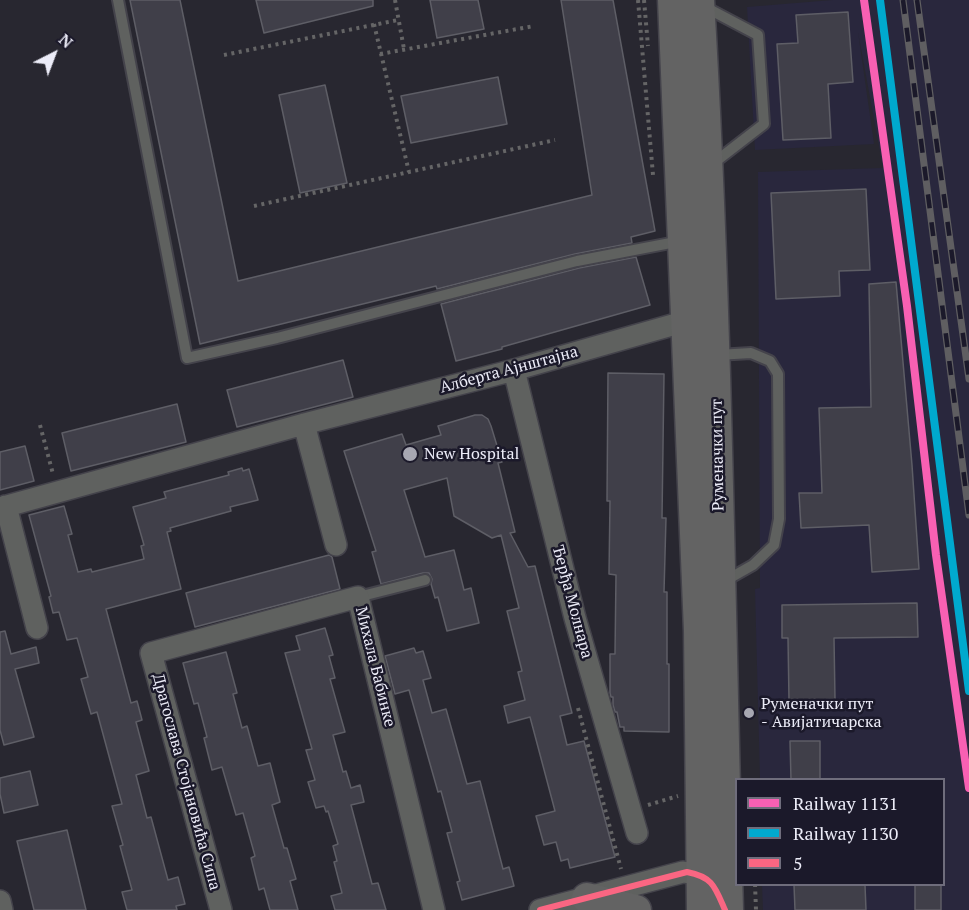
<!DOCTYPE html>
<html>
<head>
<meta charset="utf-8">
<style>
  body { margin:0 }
  #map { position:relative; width:969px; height:910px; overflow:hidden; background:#282730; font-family:"PT Serif",serif }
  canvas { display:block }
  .legend { position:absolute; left:735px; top:778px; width:210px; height:108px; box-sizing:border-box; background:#1b192a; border:2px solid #6f6d7c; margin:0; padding:8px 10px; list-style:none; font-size:18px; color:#ececf8 }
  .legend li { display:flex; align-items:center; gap:12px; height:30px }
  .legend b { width:30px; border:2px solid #6f6d7c }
  .north { position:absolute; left:24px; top:24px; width:60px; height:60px; -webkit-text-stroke:4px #1b192a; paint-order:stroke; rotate:42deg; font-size:16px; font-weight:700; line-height:24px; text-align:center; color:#ececf8 }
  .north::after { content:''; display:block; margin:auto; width:21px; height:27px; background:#ececf8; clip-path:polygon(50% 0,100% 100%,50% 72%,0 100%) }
</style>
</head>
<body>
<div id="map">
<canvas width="969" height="910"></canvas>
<ul class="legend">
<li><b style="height:8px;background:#f860b3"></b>Railway 1131</li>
<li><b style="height:8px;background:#00a9ce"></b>Railway 1130</li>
<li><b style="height:8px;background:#fa6682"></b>5</li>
</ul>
<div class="north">N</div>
</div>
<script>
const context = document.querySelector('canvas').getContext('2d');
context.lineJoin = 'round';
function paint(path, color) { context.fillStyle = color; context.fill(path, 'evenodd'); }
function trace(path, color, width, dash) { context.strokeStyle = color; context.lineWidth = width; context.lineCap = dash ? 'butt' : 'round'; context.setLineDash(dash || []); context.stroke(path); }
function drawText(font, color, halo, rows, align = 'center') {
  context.font = font + ' "PT Serif",serif'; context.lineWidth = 5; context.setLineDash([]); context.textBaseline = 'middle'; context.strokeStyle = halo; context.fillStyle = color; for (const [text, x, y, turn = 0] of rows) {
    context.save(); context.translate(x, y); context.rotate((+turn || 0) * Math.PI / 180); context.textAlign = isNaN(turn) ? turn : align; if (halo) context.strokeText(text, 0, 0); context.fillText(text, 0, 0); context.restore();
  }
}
paint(new Path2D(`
  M833 0H969V910H763L762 885 944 884V780L760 779 755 589 760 588 758 172 883 168 858 32 874 144 755 150 747 7Z`), '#29273d');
const building = new Path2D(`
  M130 0H180L238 281 592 195 561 0H613L655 231 631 237 632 243 575 254 437 289 436 286 200 344Z
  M256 0H373V6L264 33Z
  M430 0H478L484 29 437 38Z
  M848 12 853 82 828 84 831 138 783 140 777 44 798 43 796 15Z
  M498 77 507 124 411 143 401 96Z
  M325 85 347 183 300 193 279 95Z
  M866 189 870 270 839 271 840 296 776 299 771 193Z
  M636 257 650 305 502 347V349L456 361 441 304 579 268Z
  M896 282 912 465 919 569 872 572 869 525 801 528 799 493H822L819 408 871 407 869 284Z
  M343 360 353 397 237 427 227 390Z
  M608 373 664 374 662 518H666L664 592H667V664H669V732L624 731V727H620L617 712H615L613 705V697H611L610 693V654H615L616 575 609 574 610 501H607Z
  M177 404 186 442 71 471 62 433Z
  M475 415H482L488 419 491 426 502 462 498 463 515 532 510 533 528 567 535 566 572 713 560 716 567 745 584 741 615 857 570 868 568 859 561 861 556 842 544 845 536 816 555 811 534 732 530 717 508 723 504 706 525 700 518 672 522 671 507 611 519 608 501 535 492 538 454 516 447 478 404 490 425 557 454 550 464 590 471 588 479 623 447 631 438 597 435 598 431 584 432 579 429 573H423L381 584 372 552 376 551 344 451 402 434 406 445 441 435 438 426Z
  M25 446 34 481 0 490V452Z
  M242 468 243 471 249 469 258 500 230 507 231 511 170 528 171 531 167 532 181 589 106 609 131 703 137 701 142 720 136 722 149 771 136 775 147 818 151 817 168 880 178 877 185 904 176 906 177 910H127L122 892 132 890 120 846 123 845 112 806 122 804 97 712 91 714 81 679 88 677 77 638 67 640 59 612 53 613 49 597 51 596 29 515 64 506 72 534 68 535 78 572 91 569 92 572 144 559 141 546 144 545 133 507 166 498 164 492 229 475 228 472Z
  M329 555 332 557 340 589 195 627 186 593Z
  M917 603 918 637 834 638 835 699 789 701 788 638H782V605Z
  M325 628 333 655 329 656 335 678 330 679 345 732 333 735 343 772 346 771 351 788 360 785 364 802 351 805 372 884 378 883 386 910H335L331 896 342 893 334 862 337 861 333 846 338 844 328 811 326 812 324 806 316 808 308 782 315 780 306 750 312 749 285 653 300 650 296 636Z
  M5 631 11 654 36 647 39 663 15 669 34 737 4 745 0 730V632Z
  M414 648 416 653 423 651 431 678 423 680 432 713 446 709 467 784 480 781 503 869 509 867 514 886 462 900 457 882 460 881 447 833 452 832 441 791 438 792 409 690 395 694 385 656Z
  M226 652 237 693 233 694 242 728 247 726 258 766 270 763 280 802 272 805 284 848H287L296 879 290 881 298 910H270L264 888 259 890 251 858 255 856 243 813 236 815 222 767 212 770 204 738 207 737 198 703 194 704 183 663Z
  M790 741H820V780H791Z
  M30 771 38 805 4 813 0 794V778Z
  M67 830 86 910H34L17 841Z
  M794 885H865L866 910H795Z
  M915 885H941V910H915Z`);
paint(building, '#403f49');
trace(building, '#5e5e66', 1.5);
const lane = new Path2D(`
  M118 0 187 358 277 338 577 261 681 241
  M703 6 758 35 764 124 711 165
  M717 355 751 353 770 361 778 374 779 519 774 545 753 565 723 582
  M358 597 425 580`);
const street = new Path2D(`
  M514 370 575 618 637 833
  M304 424 336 545
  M6 506 37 628
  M0 508 304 424 514 370 697 318
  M0 901 2 910
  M221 910 151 653 358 597 434 910
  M540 910 683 872 702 875 711 883`);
const secondary = new Path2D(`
  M673 0 699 631 702 910
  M699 0C717 303 720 607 728 910
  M587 898 636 910`);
trace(lane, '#44434b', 14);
trace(street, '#44434b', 24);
trace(secondary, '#44434b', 33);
trace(new Path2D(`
  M395 0 404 49
  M638 0 653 175
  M644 0 648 46
  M374 24 409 172
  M380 54 534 26
  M224 55 398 20
  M254 206 555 140
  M40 425 53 474
  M578 708 621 869
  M648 805 678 796
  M755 884 756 910`), '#656566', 4, [3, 4.5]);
trace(lane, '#5f615f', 10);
trace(street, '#5f615f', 21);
trace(secondary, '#636363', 30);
const rail = new Path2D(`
  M903 0 969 515
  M917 0 969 379`);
trace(rail, '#5f5e61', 7);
trace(rail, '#1b192a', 4.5, [14]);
trace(new Path2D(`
  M540 910 687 872C713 877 715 887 725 910`), '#fa6682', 6);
trace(new Path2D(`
  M864 0 907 306 936 555 969 788`), '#f860b3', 8);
trace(new Path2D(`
  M880 0 969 691`), '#00a9ce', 8);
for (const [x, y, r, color] of [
  [410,454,8,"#a7a7b2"],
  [749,713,6,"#a7a7b2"]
]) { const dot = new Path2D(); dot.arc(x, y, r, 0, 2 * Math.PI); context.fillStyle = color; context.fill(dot); trace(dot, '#1b192a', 2); }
drawText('16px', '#ececf8', '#1b192a', [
  ["Алберта Ајнштајна",509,370,-15],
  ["Руменачки пут",718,455,-91],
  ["Ђерђа Молнара",572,602,75],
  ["Михала Бабинке",375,667,76],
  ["Драгослава Стојановића Сипа",186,782,75]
]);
drawText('16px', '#ececf8', '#1b192a', [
  ["New Hospital",424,454],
  ["Руменачки пут",761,704],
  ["- Авијатичарска",761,722]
], 'left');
</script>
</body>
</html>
